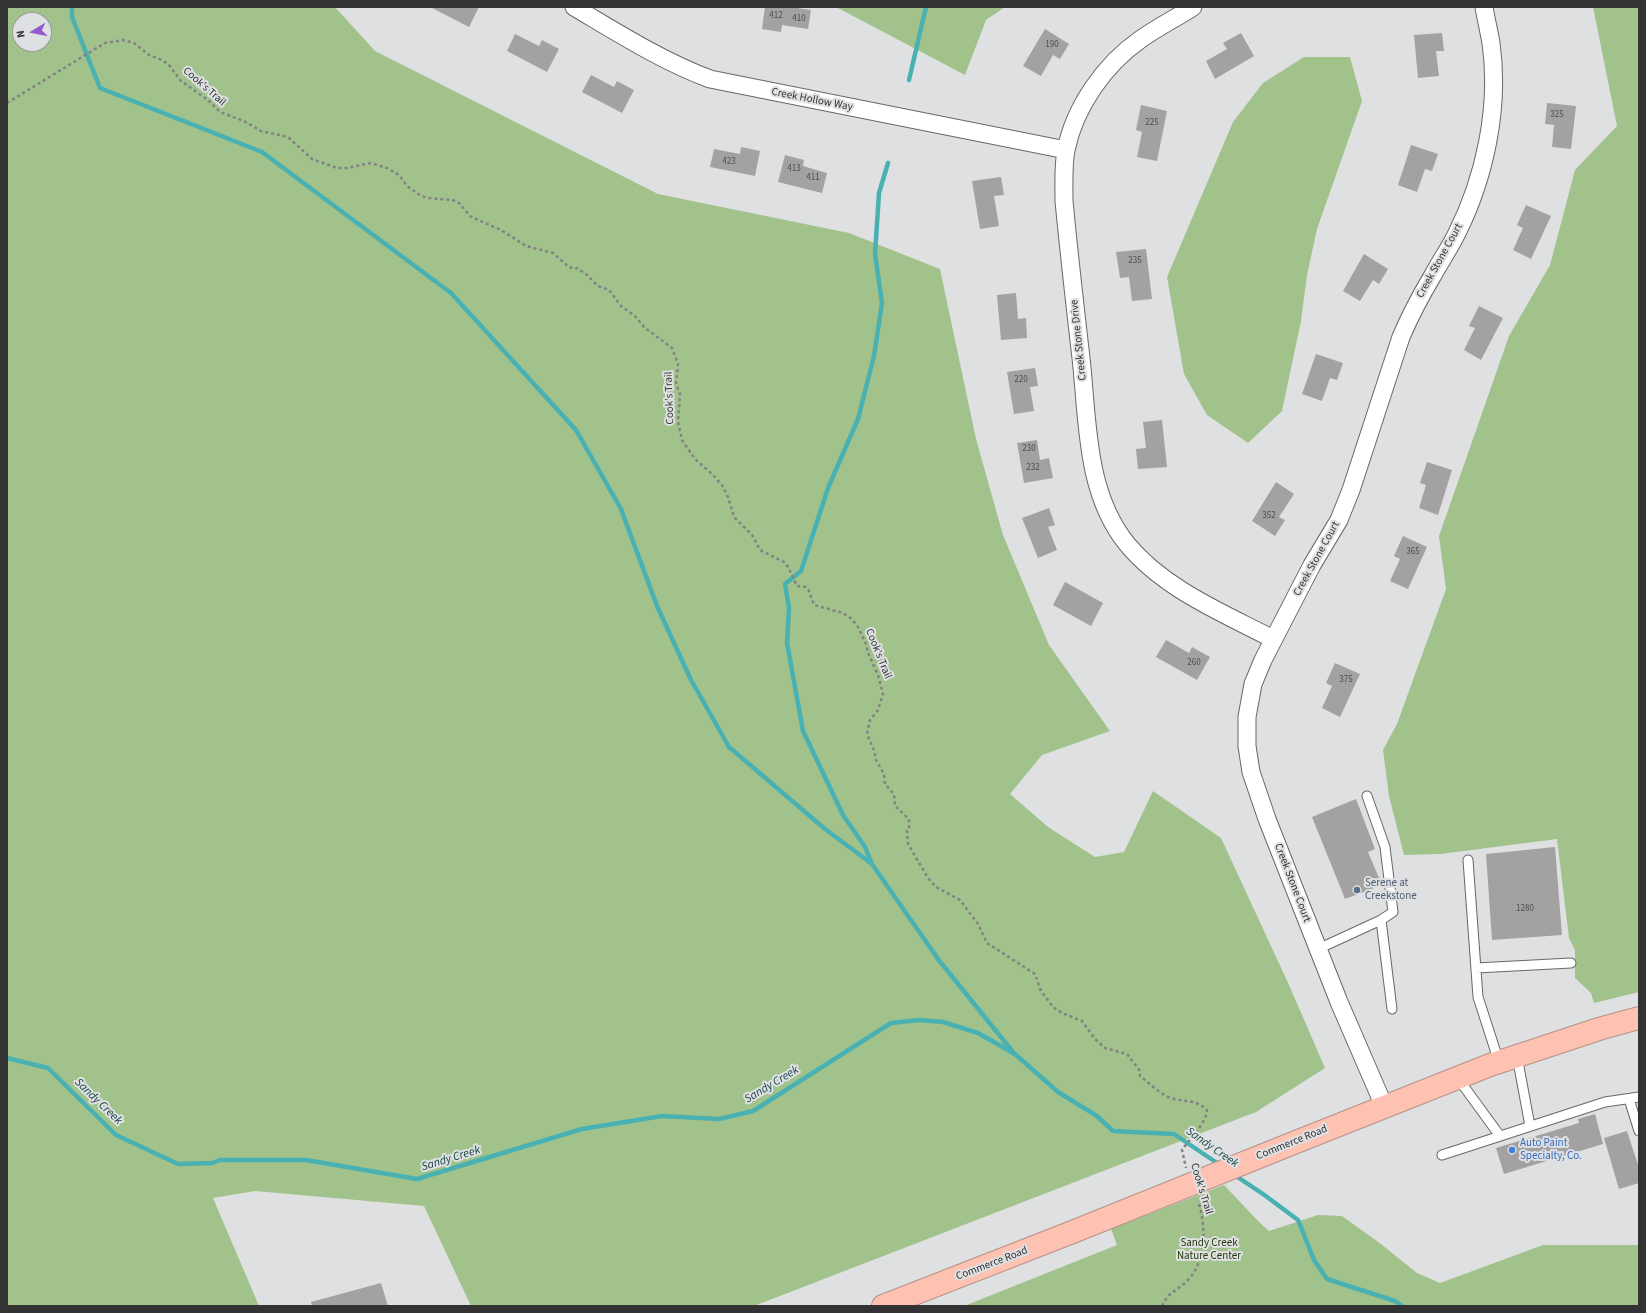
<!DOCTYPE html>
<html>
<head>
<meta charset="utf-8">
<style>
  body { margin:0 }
  #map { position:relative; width:1646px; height:1313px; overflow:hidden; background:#dfe0e2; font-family:"Source Sans 3",sans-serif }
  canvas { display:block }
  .frame { position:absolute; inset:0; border:8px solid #333334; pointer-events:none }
  .north { position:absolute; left:12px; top:12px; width:40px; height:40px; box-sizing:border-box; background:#dfe0e2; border:1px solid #9a9b9c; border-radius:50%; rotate:260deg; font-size:11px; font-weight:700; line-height:16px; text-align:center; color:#333334 }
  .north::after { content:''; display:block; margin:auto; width:14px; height:18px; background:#9458cf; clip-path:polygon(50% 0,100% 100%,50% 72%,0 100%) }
</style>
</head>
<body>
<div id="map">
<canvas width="1646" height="1313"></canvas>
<div class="frame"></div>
<div class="north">N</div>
</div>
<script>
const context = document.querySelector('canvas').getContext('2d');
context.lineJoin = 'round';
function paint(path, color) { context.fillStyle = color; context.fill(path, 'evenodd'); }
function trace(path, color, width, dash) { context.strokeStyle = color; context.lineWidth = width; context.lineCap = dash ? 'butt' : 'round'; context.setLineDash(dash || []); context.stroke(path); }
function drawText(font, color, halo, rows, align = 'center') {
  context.font = font + ' "Source Sans 3",sans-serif'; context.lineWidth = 4; context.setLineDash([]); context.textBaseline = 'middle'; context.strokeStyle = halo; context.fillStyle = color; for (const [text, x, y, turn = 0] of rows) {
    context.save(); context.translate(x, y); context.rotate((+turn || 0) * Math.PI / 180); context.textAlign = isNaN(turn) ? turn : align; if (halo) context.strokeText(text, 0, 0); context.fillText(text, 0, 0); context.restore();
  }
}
paint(new Path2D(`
  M7 7H335L375 51 658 194 849 233 940 269 976 439 1003 535 1049 645 1110 731 1042 755 1010 794 1048 827 1095 857 1124 852 1153 791 1221 838 1289 985 1325 1068 1256 1112 754 1306H471L424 1206 255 1191 213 1198 259 1306H7ZM20 20H44V44H20Z
  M836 7H1005L986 20 965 75Z
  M1593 7H1639V992L1594 1003 1591 993 1575 978V950L1569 938 1557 839 1440 854 1404 855 1389 796 1383 750 1397 724 1446 589 1439 536 1509 336 1550 265 1575 170 1617 126Z
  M1304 57H1350L1362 101 1317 229 1307 275 1301 321 1282 411 1248 443 1207 415 1184 374 1167 277 1233 122 1263 83Z
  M1224 1185 1259 1222 1269 1231 1318 1215 1342 1216 1381 1244 1417 1273 1440 1283 1543 1245H1639V1306H964L1117 1245 1111 1229Z`), '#a2c28c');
trace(new Path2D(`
  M72 7V17L100 88 262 152 451 293 576 430 621 509 657 606 691 680 729 747 825 829 872 864
  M909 80 926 7
  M888 163 879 193 875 254 882 303 874 356 858 419 828 488 801 571 785 584 789 608 787 643 803 731 843 815 865 847 872 864 938 959 1013 1052
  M7 1058 48 1068 116 1135 178 1164 212 1163 220 1160H306L417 1179 582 1129 662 1116 719 1119 753 1111 891 1023 919 1020 943 1022 978 1033 1015 1054 1058 1092 1097 1116 1113 1131 1174 1134 1220 1165
  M1233 1174 1263 1194 1298 1220 1314 1260 1327 1279 1395 1301 1402 1306`), '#4ab1b3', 4.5);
paint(new Path2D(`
  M430 7H479L469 27Z
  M765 7H791L811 10 808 29 782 25 781 32 762 29Z
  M1045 29 1069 44 1060 59 1053 55 1041 76 1023 66Z
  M1241 33 1254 56 1215 79 1206 61 1227 49 1223 43Z
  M1442 33 1444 51H1436L1439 76 1418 78 1414 35Z
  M515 34 539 46 542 40 559 49 547 72 507 51Z
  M591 75 614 87 617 81 634 90 622 113 582 92Z
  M1547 103 1576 106 1571 149 1552 147 1554 125 1545 124Z
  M1141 105 1167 111 1157 161 1137 157 1142 132 1136 130Z
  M1411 145 1438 154 1432 171 1425 169 1417 192 1398 185Z
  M741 147 760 151 755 176 710 167 714 149 740 154Z
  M785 155 804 160 803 166 827 173 822 193 778 182Z
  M1001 177 1004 195 994 196 999 226 980 229 972 181Z
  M1526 205 1551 216 1531 259 1513 250 1523 228 1517 225Z
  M1146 249 1152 299 1132 301 1129 277 1120 278 1116 252Z
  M1364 254 1388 269 1379 284 1373 280 1360 301 1343 291Z
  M1016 293 1018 319 1026 318 1027 338 1001 340 997 295Z
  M1479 306 1503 318 1481 360 1464 350 1475 328 1469 326Z
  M1316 354 1343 363 1337 380 1330 378 1322 401 1302 394Z
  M1035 368 1038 386 1030 387 1034 411 1014 414 1007 372Z
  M1162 420 1167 467 1138 469 1136 449 1146 448 1143 422Z
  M1037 440 1040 460 1049 458 1053 478 1024 483 1017 443Z
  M1427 462 1452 470 1438 515 1419 508 1426 485 1420 483Z
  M1276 482 1294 494 1279 517 1285 520 1275 536 1252 521Z
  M1049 508 1055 525 1048 527 1057 550 1038 558 1022 518Z
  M1403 536 1427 547 1408 589 1390 581 1400 559 1394 556Z
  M1065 582 1103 603 1091 626 1053 605Z
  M1166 640 1189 653 1192 647 1210 657 1197 680 1156 657Z
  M1335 663 1360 674 1340 717 1322 708 1332 686 1326 683Z
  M1356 799 1375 849 1368 852 1382 885 1345 899 1312 817Z
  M1555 847 1562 935 1492 940 1486 854Z
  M1595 1114 1603 1144 1504 1174 1496 1148 1579 1123 1578 1119Z
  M1627 1131 1639 1168V1183L1619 1189 1604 1138Z
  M381 1283 388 1306H312L311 1302Z`), '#a4a1a3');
const lane = new Path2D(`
  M1367 796 1385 847 1393 912 1381 920
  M1468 860 1478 997 1499 1062
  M1318 949 1381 920 1392 1009
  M1476 968 1571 963
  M1517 1056 1530 1126
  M1457 1077 1500 1136
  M1629 1099 1639 1131
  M1442 1155 1605 1102 1639 1097`);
const street = new Path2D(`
  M574 7C618 33 662 61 710 79L1066 150
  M1193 7C1176 18 1158 27 1141 39 1105 64 1075 106 1066 150 1063 166 1064 184 1064 201 1069 254 1075 306 1081 358 1088 420 1085 492 1127 544 1164 589 1223 613 1273 639
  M1384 1106 1339 1002 1267 819 1251 772 1247 746V717L1253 684 1263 660 1312 565 1339 520 1351 490 1401 337C1410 316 1421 295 1433 275 1440 262 1449 249 1456 235 1485 178 1500 107 1491 43 1489 31 1486 19 1484 7`);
const highway = new Path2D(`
  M1301 1140 1490 1065 1602 1028 1639 1018
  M883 1306 1070 1233`);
trace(lane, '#67686a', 11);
trace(street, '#67686a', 19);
trace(highway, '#b79086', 24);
trace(new Path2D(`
  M7 103 105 43 123 40 134 43 149 55 162 60 169 65 181 81 208 100 220 112 244 121 261 131 288 137 312 159 337 168H347L371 163 387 168 399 175 407 186 421 196 429 198 453 200 459 203 470 216 476 219 501 230 526 246 553 253 569 267 575 269 577 268 587 275 598 286 609 290 621 306 635 316 644 327 672 348 678 364 676 384 680 394 678 422 682 440 695 459 712 474 722 485 728 497 734 517 752 535 760 550 784 562 788 567 797 586 806 587 809 591 814 605 843 613 852 619 858 627 866 644 868 653 878 675 883 694 878 710 870 720 867 734 874 750 876 760 884 774 885 784 894 794 895 806 909 819V830L907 831 908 844 928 878 936 887 960 900 978 924 987 943 1035 974 1041 991 1053 1007 1062 1013 1082 1021 1095 1039 1105 1048 1127 1054 1140 1071V1076C1149 1083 1158 1092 1168 1097 1182 1103 1195 1098 1207 1110 1207 1122 1189 1140 1182 1150L1186 1168
  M1162 1306C1169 1291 1177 1291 1188 1280 1207 1260 1206 1225 1198 1201`), '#828284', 2.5, [3, 3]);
trace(lane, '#fff', 9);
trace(street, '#fff', 17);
trace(highway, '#fec2b2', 22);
const highwayBridge = new Path2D(`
  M1070 1233 1301 1140`);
trace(highwayBridge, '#b79086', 24, []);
trace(highwayBridge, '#fec2b2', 22);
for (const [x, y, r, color] of [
  [1357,890,4,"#5c6f8a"],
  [1512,1150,4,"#3f7fe0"]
]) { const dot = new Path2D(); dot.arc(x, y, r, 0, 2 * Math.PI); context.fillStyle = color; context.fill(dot); trace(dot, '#dfe0e2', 1.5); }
drawText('9px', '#4f4e50', null, [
  ["412",776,16],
  ["410",799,19],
  ["190",1052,45],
  ["325",1557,115],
  ["225",1152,123],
  ["423",729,162],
  ["413",794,169],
  ["411",813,178],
  ["235",1135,261],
  ["220",1021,380],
  ["230",1029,449],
  ["232",1033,468],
  ["352",1269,516],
  ["365",1413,552],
  ["260",1194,663],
  ["375",1346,680],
  ["1280",1525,909]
]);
drawText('11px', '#333334', '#dfe0e2', [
  ["Cook's Trail",204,87,41],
  ["Creek Hollow Way",812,100,11],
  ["Creek Stone Court",1440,261,-61],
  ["Creek Stone Drive",1079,340,-96],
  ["Cook's Trail",670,398,-92],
  ["Creek Stone Court",1317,559,-61],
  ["Cook's Trail",878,654,68],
  ["Creek Stone Court",1292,883,69],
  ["Commerce Road",1292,1143,-22],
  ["Cook's Trail",1201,1189,73],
  ["Commerce Road",992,1264,-21]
]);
drawText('11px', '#4e5e75', '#dfe0e2', [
  ["Serene at",1365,884],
  ["Creekstone",1365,897]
], 'left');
drawText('11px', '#366cbe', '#dfe0e2', [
  ["Auto Paint",1520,1144],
  ["Specialty, Co.",1520,1157]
], 'left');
drawText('11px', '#233b0e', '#dfe0e2', [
  ["Sandy Creek",1209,1244],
  ["Nature Center",1209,1257]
]);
drawText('italic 12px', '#174546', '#dfe0e2', [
  ["Sandy Creek",772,1085,-31],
  ["Sandy Creek",98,1102,44],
  ["Sandy Creek",1212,1148,35],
  ["Sandy Creek",451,1159,-17]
]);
</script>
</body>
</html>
